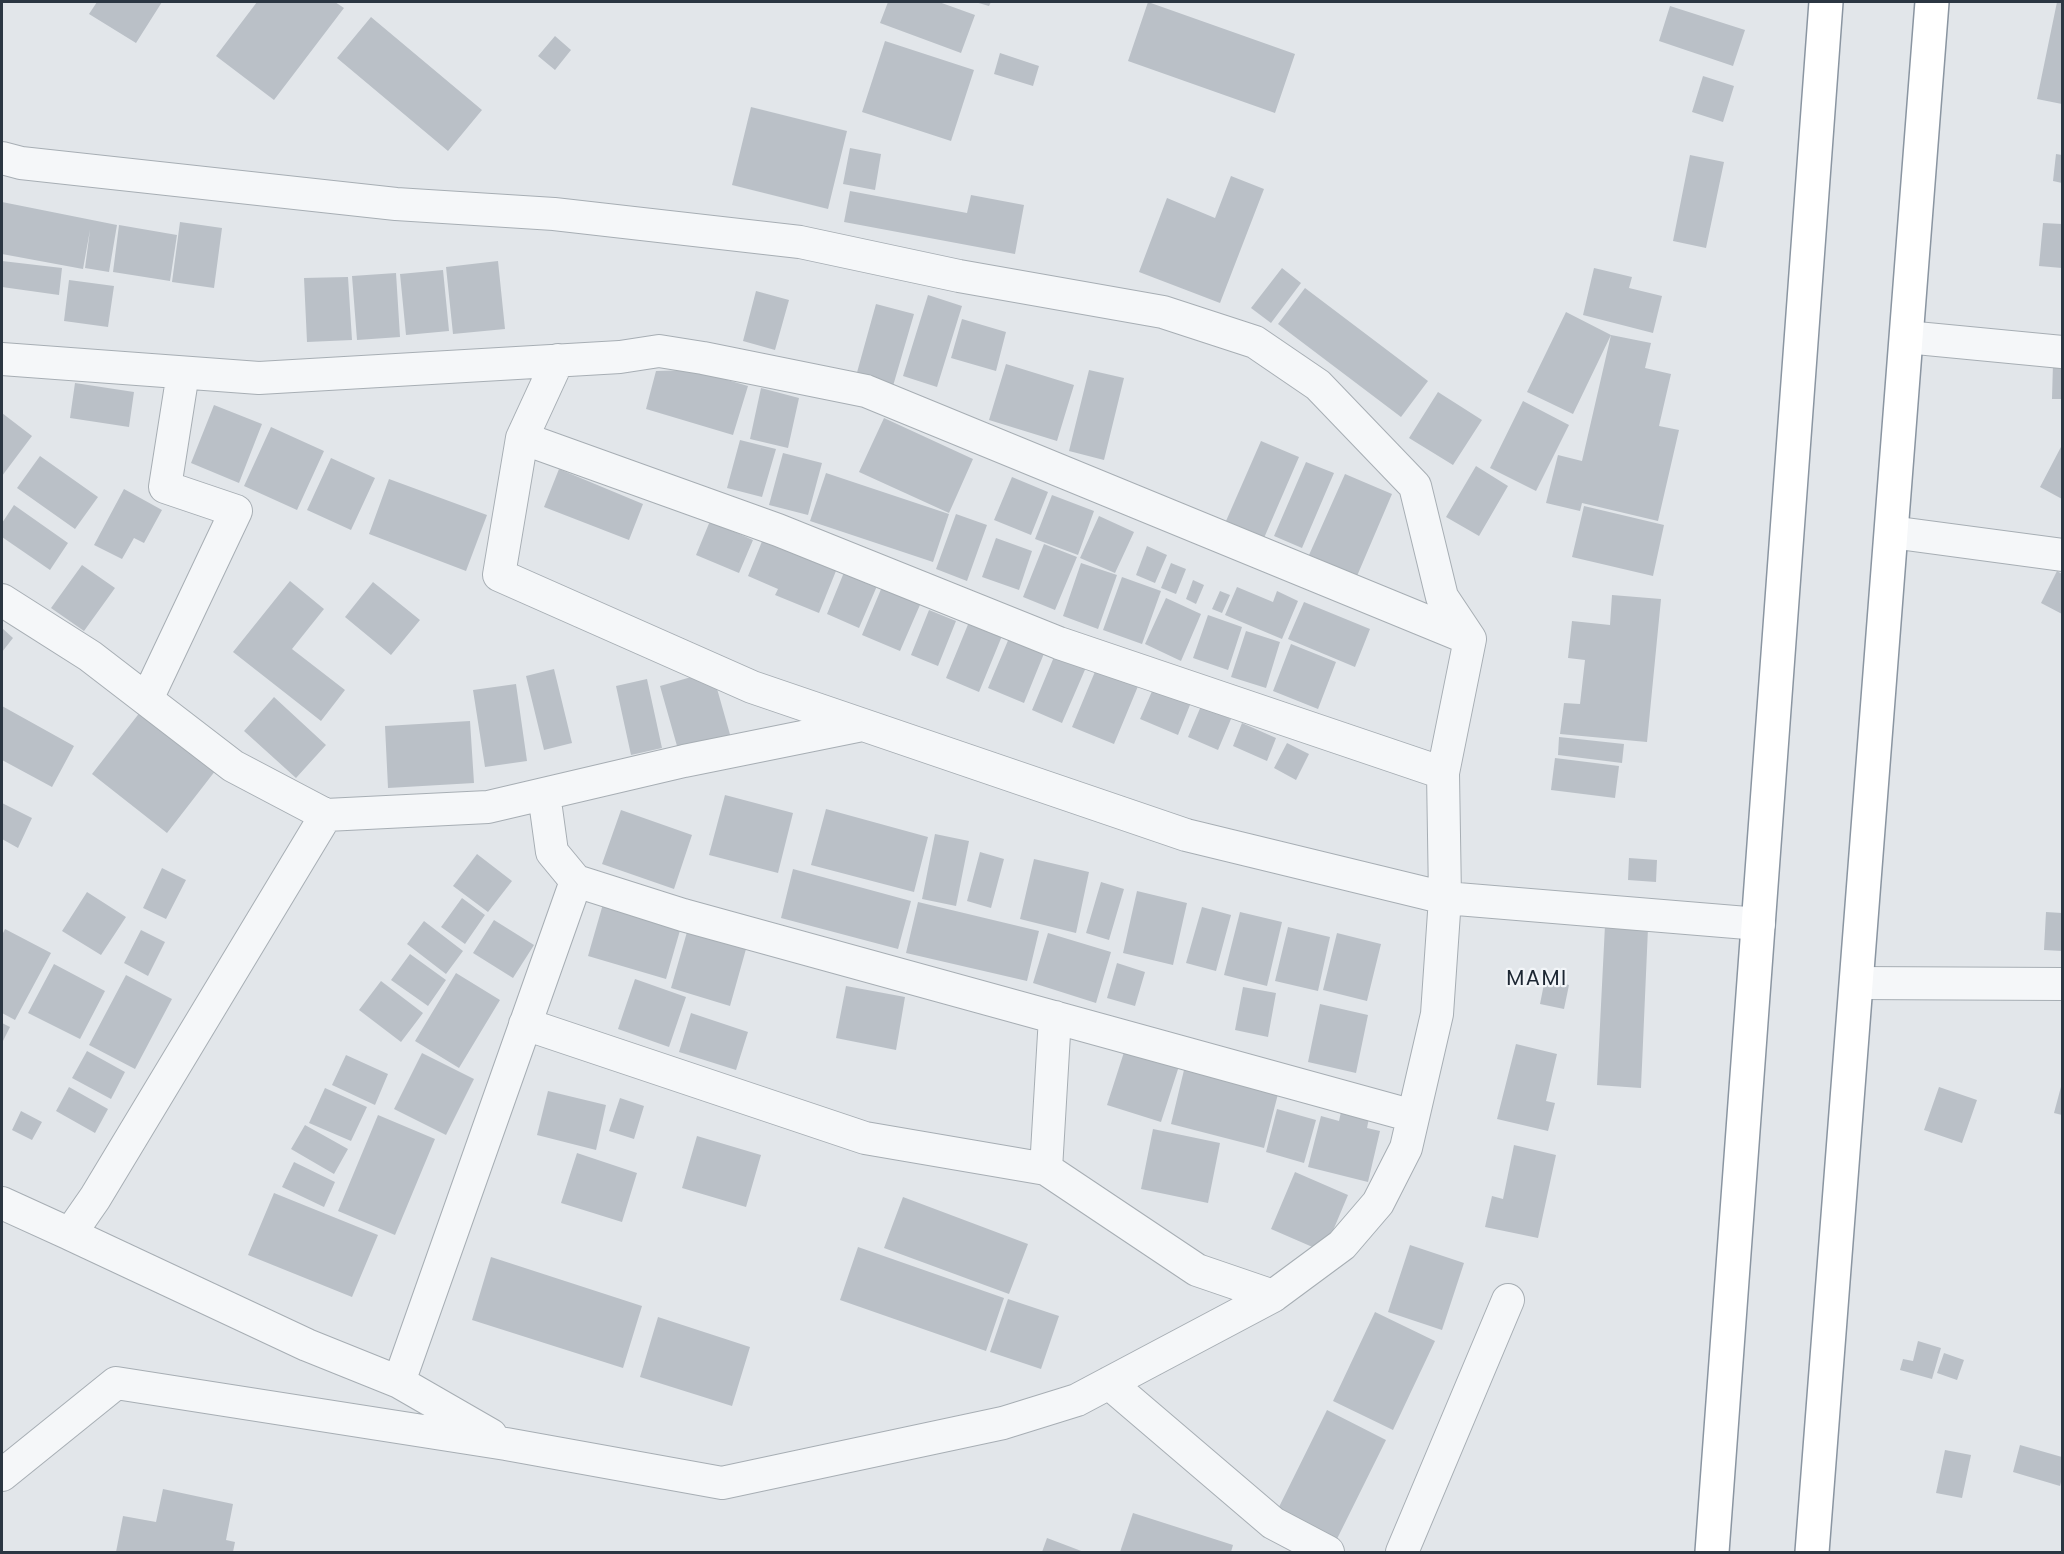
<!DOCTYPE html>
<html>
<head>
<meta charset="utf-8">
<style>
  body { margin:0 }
  #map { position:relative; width:2064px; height:1554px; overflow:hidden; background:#e2e6ea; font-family:Poppins,sans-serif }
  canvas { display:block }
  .frame { position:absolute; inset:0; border:3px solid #2b3642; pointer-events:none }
</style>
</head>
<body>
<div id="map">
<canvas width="2064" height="1554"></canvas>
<div class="frame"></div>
</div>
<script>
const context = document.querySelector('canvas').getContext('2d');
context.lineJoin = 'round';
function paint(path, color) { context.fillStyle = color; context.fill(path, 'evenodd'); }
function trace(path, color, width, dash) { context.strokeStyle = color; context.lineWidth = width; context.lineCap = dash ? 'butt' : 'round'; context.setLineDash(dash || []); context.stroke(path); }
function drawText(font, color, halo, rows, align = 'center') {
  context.font = font + ' Poppins,sans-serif'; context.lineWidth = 4.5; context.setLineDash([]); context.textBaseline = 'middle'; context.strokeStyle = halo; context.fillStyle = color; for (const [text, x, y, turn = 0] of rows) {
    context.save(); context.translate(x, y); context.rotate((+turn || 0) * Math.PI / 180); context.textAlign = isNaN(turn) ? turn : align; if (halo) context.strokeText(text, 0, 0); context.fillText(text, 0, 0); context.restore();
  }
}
paint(new Path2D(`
  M97 2H162L136 43 89 14Z
  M257 2H335L344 8 274 100 216 56Z
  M888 2H939L975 15 961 53 880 23Z
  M975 2H991L989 6Z
  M1148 2 1295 54 1275 113 1128 61Z
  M2057 2H2062V104L2037 99Z
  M1670 6 1745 30 1733 66 1659 41Z
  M371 17 482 110 448 151 337 58Z
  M555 36 571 50 555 70 538 56Z
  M885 41 974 70 951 141 862 112Z
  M1000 53 1039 66 1033 86 994 74Z
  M1703 76 1734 86 1723 122 1692 112Z
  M751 107 847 131 828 209 732 185Z
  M850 148 881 154 875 190 843 184Z
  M2056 154 2062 155V183L2053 181Z
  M1690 155 1724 162 1706 248 1673 241Z
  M1231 176 1264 189 1220 303 1139 272 1167 198 1215 218Z
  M850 191 967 213 971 195 1024 205 1015 254 844 222Z
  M2 202 117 225 109 272 85 268 90 230 83 269 2 254Z
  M180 222 222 228 214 288 172 282Z
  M2043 223 2062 224V268L2039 266Z
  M119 225 177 235 170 281 113 272Z
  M2 261 62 268 59 295 2 287Z
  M498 261 505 329 453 334 446 267Z
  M1282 268 1301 283 1271 323 1251 308Z
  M1594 268 1632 277 1629 288 1662 296 1653 333 1583 315Z
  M443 270 449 331 406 335 400 274Z
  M396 273 400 337 357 340 352 276Z
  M348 277 352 340 307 342 304 278Z
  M69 280 114 286 108 327 64 321Z
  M1305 288 1428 381 1401 417 1278 324Z
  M756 291 789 300 775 350 743 341Z
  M928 295 962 306 937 387 903 376Z
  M876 304 914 314 893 386 856 376Z
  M1566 312 1611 335 1651 343 1645 368 1671 374 1659 426 1679 430 1658 521 1582 503 1580 511 1546 503 1558 455 1582 461 1611 335 1573 414 1527 392Z
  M962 319 1006 332 996 371 951 358Z
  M2053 363H2062V399H2052Z
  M1006 364 1074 385 1057 441 989 420Z
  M693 370 748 386 733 435 646 409 656 371Z
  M1089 370 1124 378 1104 460 1069 451Z
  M75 383 134 392 129 427 70 418Z
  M761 388 799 398 788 448 750 439Z
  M1438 392 1482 420 1453 465 1409 438Z
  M1523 401 1569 425 1536 491 1490 468Z
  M214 405 262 424 239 483 191 463Z
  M2 413 32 436 2 476Z
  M884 418 973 459 949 513 859 472Z
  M271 427 324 451 297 510 244 486Z
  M740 440 776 449 762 497 727 488Z
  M1261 441 1299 457 1264 538 1226 521Z
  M2062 445V499L2040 487Z
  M783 453 822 463 808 515 769 505Z
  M40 456 98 497 75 529 17 488Z
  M331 458 375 478 351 530 307 510Z
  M1306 462 1334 473 1302 548 1274 536Z
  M1476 466 1508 486 1479 536 1446 517Z
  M559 469 643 504 629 540 544 507Z
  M826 473 949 514 933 562 810 521Z
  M1345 474 1392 494 1357 576 1309 555Z
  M1012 477 1048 492 1031 535 994 520Z
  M389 479 487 515 466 571 369 534Z
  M124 489 162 510 144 543 134 538 122 559 94 545Z
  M1052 495 1094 511 1078 555 1035 539Z
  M14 505 68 543 50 570 2 537V523Z
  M1584 506 1664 525 1653 576 1572 557Z
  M956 514 987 525 967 581 936 569Z
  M1099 516 1134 532 1115 573 1080 558Z
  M710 521 753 540 739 573 696 555Z
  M996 538 1032 551 1019 590 982 577Z
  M763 539 838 566 819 613 775 595 778 589 748 576Z
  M1044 544 1077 557 1055 610 1023 597Z
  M1147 546 1167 555 1155 583 1136 575Z
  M1081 563 1117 575 1098 629 1063 616Z
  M1171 563 1186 569 1176 594 1161 588Z
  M82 565 115 588 84 631 51 608Z
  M847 565 880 579 859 628 827 614Z
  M2057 571 2062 574V614L2041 603Z
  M1122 577 1161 591 1142 644 1103 630Z
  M1193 580 1204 585 1196 604 1186 599Z
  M290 581 324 609 292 649 345 690 321 721 233 652Z
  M373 582 420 620 391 655 345 617Z
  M884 582 923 598 900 651 862 635Z
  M1237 587 1273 602 1277 591 1298 601 1282 639 1225 615Z
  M1220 591 1230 595 1222 613 1212 609Z
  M1612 595 1661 599 1647 742 1560 734 1564 703 1580 704 1585 660 1568 658 1572 621 1610 625Z
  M1166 598 1201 614 1181 661 1145 644Z
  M1304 602 1370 629 1355 667 1288 639Z
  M929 610 956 621 938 666 911 655Z
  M1208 615 1242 627 1228 670 1193 658Z
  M969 622 1002 636 979 692 946 678Z
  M2 628 13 638 2 652Z
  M1012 631 1047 646 1024 703 988 688Z
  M1246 631 1280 642 1266 688 1231 677Z
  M1291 644 1336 662 1318 709 1273 691Z
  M1056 652 1087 665 1062 723 1032 710Z
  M1099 662 1141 679 1114 744 1072 727Z
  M554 669 572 743 544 750 526 676Z
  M712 671 731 738 679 753 660 686Z
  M647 679 662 748 631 755 616 686Z
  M516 684 527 761 485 767 473 690Z
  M1153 689 1190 705 1178 735 1140 719Z
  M274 697 326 745 296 778 244 731Z
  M2 706 74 746 52 787 2 760Z
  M1201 706 1231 719 1218 750 1188 737Z
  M144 707 219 766 167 833 92 774Z
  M470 721 474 783 388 788 385 726Z
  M1242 723 1276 738 1267 761 1233 746Z
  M1559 737 1624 744 1622 763 1558 755Z
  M1287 743 1309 754 1296 780 1274 768Z
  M1555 758 1619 766 1615 798 1551 790Z
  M725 795 793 813 778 873 709 855Z
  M2 803 32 818 18 848 2 839Z
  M826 809 928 837 914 892 811 865Z
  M621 810 692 835 674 889 602 864Z
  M935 834 969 841 956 906 922 899Z
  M980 852 1004 859 991 908 967 901Z
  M477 854 512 881 488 912 453 886Z
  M1629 858 1657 860 1656 882 1628 880Z
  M1034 859 1089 872 1076 933 1020 919Z
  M162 868 186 880 166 919 143 908Z
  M793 869 911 901 898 949 781 918Z
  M1101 882 1124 889 1109 940 1086 933Z
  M1137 891 1187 903 1173 965 1123 953Z
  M87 892 126 917 101 955 62 931Z
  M605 897 683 920 666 979 588 956Z
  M462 898 485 915 465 944 441 927Z
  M918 902 1039 931 1027 981 906 953Z
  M1202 907 1231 915 1216 971 1186 963Z
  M1240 912 1282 922 1267 986 1224 975Z
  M2046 912 2062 913V951L2044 950Z
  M494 920 534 945 513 978 473 953Z
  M424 921 463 951 446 974 407 944Z
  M1605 925 1648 928 1641 1088 1597 1085Z
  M1288 927 1330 937 1318 991 1275 981Z
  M5 929 51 953 15 1020 2 1013V935Z
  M141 930 165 942 148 976 124 963Z
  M687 932 746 949 730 1006 671 988Z
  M1048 933 1111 952 1096 1003 1033 983Z
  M1337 933 1381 944 1367 1001 1323 990Z
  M410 954 446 980 428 1006 391 980Z
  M1117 963 1145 972 1135 1006 1107 998Z
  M54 964 105 991 80 1039 28 1013Z
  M456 973 500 1000 459 1068 415 1041Z
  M126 975 172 999 135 1069 89 1045Z
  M635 979 686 997 669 1047 618 1029Z
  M1545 979 1569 985 1564 1009 1540 1004Z
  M381 981 423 1013 401 1042 359 1010Z
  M846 986 905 997 896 1050 836 1038Z
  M1243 987 1276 993 1268 1037 1235 1030Z
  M1320 1004 1368 1015 1356 1073 1308 1062Z
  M691 1013 748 1032 736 1070 679 1052Z
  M2 1023 10 1027 2 1043Z
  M1516 1044 1557 1054 1546 1101 1555 1103 1548 1131 1497 1119Z
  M1125 1049 1179 1066 1161 1122 1107 1105Z
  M87 1051 125 1072 111 1099 72 1078Z
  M422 1053 474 1079 446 1135 394 1109Z
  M346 1055 388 1074 375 1105 332 1085Z
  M1184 1070 1278 1094 1264 1148 1171 1124Z
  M2062 1083V1115L2054 1113Z
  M69 1087 108 1109 95 1133 56 1111Z
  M1939 1087 1977 1100 1962 1143 1924 1130Z
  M325 1088 367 1107 351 1141 309 1123Z
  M548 1091 606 1105 596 1150 537 1135Z
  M620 1098 644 1106 634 1139 609 1131Z
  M1277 1109 1316 1120 1304 1163 1266 1152Z
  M21 1111 42 1122 32 1140 12 1130Z
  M1341 1112 1369 1118 1367 1128 1380 1131 1368 1182 1308 1167 1321 1116 1339 1121Z
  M378 1115 435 1139 395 1235 338 1211Z
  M305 1125 348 1149 334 1174 291 1149Z
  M1153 1129 1220 1143 1208 1203 1141 1189Z
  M697 1136 761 1155 746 1207 682 1188Z
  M1514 1145 1556 1155 1538 1238 1485 1227 1492 1196 1503 1199Z
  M577 1153 637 1173 622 1222 561 1203Z
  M294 1162 335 1182 324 1207 282 1187Z
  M1295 1172 1348 1195 1324 1252 1271 1229Z
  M274 1193 378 1235 352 1297 248 1255Z
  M903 1197 1028 1244 1009 1294 884 1248Z
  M1410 1245 1464 1263 1442 1330 1388 1312Z
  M858 1247 1004 1298 986 1351 840 1300Z
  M491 1257 642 1306 623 1368 472 1320Z
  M1008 1299 1059 1316 1041 1369 990 1352Z
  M1375 1312 1435 1341 1393 1430 1333 1401Z
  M658 1317 750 1347 732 1406 640 1377Z
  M1918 1341 1941 1348 1932 1379 1900 1370 1903 1359 1913 1361Z
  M1944 1353 1964 1360 1957 1380 1937 1373Z
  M1327 1410 1386 1440 1333 1547 1274 1517Z
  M2020 1445 2062 1457V1478L2060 1486 2013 1472Z
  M1945 1450 1971 1455 1962 1498 1936 1493Z
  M163 1489 233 1504 226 1540 235 1542 233 1552H116L123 1516 156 1522Z
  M1133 1513 1233 1545 1231 1552H1120Z
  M1047 1538 1084 1552H1042Z`), '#bac0c7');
const minor = new Path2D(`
  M2 158 21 163 396 204 554 214 800 242 959 276 1163 312 1255 342 1318 385 1415 486 1442 597 1470 639 1443 773 1445 898 1437 1014 1406 1148 1378 1203 1342 1245 1273 1296 1077 1400 1003 1423 722 1483 506 1444 116 1383 2 1475
  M1906 337 2062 352
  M2 359 259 378 620 357 659 351 703 358 866 391 1470 639
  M558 360 522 438 499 575 752 687 1186 835 1445 898 1759 924
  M522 438 778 530 1059 643 1443 773
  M1891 532 2062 555
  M2 600 90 656 233 766 326 815 488 807 684 761 862 725
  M147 699 236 511 165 487 183 373
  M544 794 552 852 576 881 683 915 1413 1116
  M1856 983 2062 984
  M525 1024 865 1138 1046 1169 1197 1270 1273 1296
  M1046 1169 1055 1017
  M2 1203 70 1234 95 1198 326 815
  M70 1234 307 1345 399 1382 491 1435
  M399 1382 576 881
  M1109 1383 1273 1523 1328 1552
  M1402 1552 1508 1300`);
const trunk = new Path2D(`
  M1712 1552 1826 2
  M1812 1552 1932 2`);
trace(minor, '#a7aeb4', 34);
trace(trunk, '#8a95a1', 36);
trace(minor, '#f5f7f9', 32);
trace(trunk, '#fff', 33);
context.letterSpacing = '1.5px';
drawText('21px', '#1d2733', '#f2f5f8', [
  ["MAMI",1537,980]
]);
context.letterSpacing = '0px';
</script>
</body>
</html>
